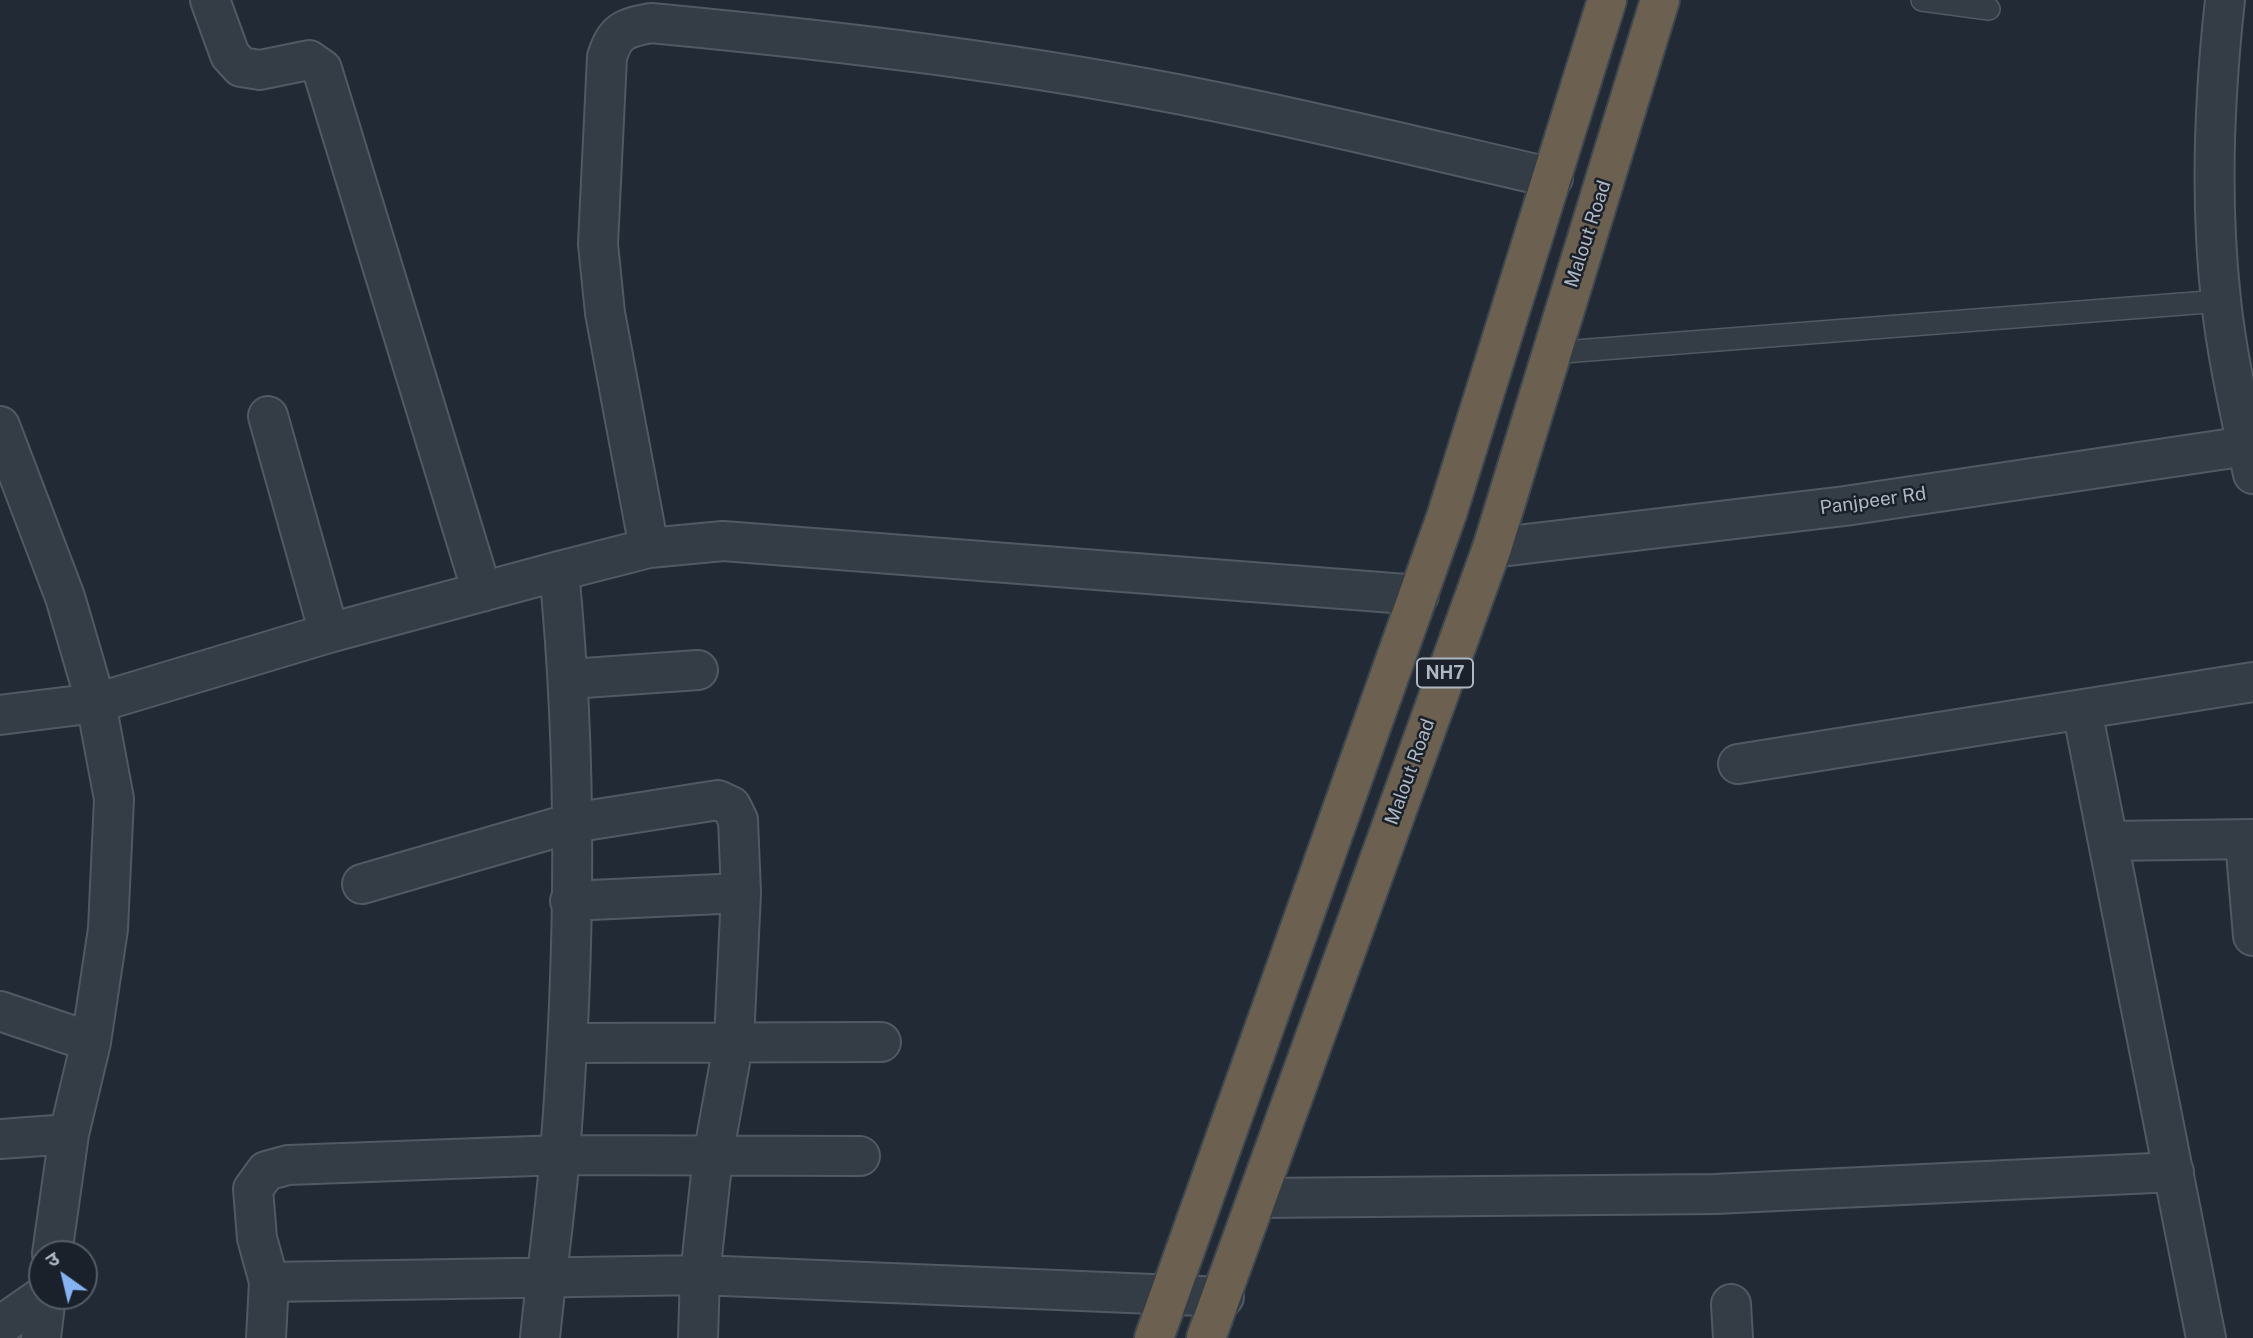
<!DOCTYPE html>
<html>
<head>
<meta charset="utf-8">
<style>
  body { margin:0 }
  #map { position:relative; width:2253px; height:1338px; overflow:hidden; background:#212a35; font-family:"Public Sans","Noto Sans Devanagari",sans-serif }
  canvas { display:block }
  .north { position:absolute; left:28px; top:1240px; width:70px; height:70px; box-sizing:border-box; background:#1a212a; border:2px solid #555d67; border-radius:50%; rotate:326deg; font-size:19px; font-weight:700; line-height:28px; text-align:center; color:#aeb7c3 }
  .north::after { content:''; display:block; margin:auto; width:24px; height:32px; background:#84b2f2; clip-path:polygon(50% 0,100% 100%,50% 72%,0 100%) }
</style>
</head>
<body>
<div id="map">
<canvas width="2253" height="1338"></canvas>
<div class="north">उ</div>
</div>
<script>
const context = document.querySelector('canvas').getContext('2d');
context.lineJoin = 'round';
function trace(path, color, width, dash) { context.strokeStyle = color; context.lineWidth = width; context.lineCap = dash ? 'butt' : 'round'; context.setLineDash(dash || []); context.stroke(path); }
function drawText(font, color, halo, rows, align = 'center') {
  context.font = font + ' "Public Sans",sans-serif'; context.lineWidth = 5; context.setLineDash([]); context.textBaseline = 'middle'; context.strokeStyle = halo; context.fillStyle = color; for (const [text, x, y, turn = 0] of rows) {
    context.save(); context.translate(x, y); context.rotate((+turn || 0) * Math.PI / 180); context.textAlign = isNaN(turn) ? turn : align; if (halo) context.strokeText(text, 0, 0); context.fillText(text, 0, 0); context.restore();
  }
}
const lane = new Path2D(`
  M1922 0 1989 9
  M1550 353 2221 301`);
const street = new Path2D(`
  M210 0 230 55 241 67 260 70 309 60 322 69 482 592
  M2225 0C2214 99 2210 201 2221 300 2227 358 2241 416 2253 474
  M268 416 329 633
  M0 426 65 597 96 703 114 799 108 929 91 1042 69 1134 52 1254
  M649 548 605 313 598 244 607 57C615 31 624 28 651 23 839 41 1026 63 1212 101 1326 124 1440 152 1553 178
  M1492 548 1845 506 2253 445
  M570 679 698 670
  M2082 710 2206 1338
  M0 715 96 703 329 633 559 571 649 548 723 541 1419 595
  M1738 764 2253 682
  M2245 840 2253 936
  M2108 841 2253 839
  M362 884 572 823 718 800 731 806 738 820 741 893 734 1040 713 1156 700 1275 698 1338
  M570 901 741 893
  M0 1011 91 1042
  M567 1043 881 1042
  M0 1139 69 1134
  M1258 1198 1715 1194 2174 1172
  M269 1282 700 1275 1224 1297
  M1731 1304 1733 1338
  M0 1326 43 1296
  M41 1338 46 1296
  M266 1338 269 1282 257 1238 253 1189 266 1171 288 1165 560 1155 860 1156
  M540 1338C546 1276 555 1215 560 1154 575 961 578 763 559 571`);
const highway = new Path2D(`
  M1154 1338 1447 514 1607 0
  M1206 1338 1492 548 1660 0`);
trace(lane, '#515a64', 24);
trace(street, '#515a64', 42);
trace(highway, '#3e4750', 42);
trace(lane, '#343c46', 21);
trace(street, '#343c46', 38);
trace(highway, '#6c6051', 38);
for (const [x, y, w] of [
  [1445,673,56]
]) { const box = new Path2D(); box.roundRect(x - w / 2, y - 14.5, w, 29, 5); context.fillStyle = '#1a212a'; context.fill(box); trace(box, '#aeb7c3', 2); }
drawText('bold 18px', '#aeb7c3', null, [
  ["NH7",1445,673]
]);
drawText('19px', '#aeb7c3', '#1a212a', [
  ["Malout Road",1588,234,-72],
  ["Panjpeer Rd",1873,501,-8],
  ["Malout Road",1410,772,-70]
]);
</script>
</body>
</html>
